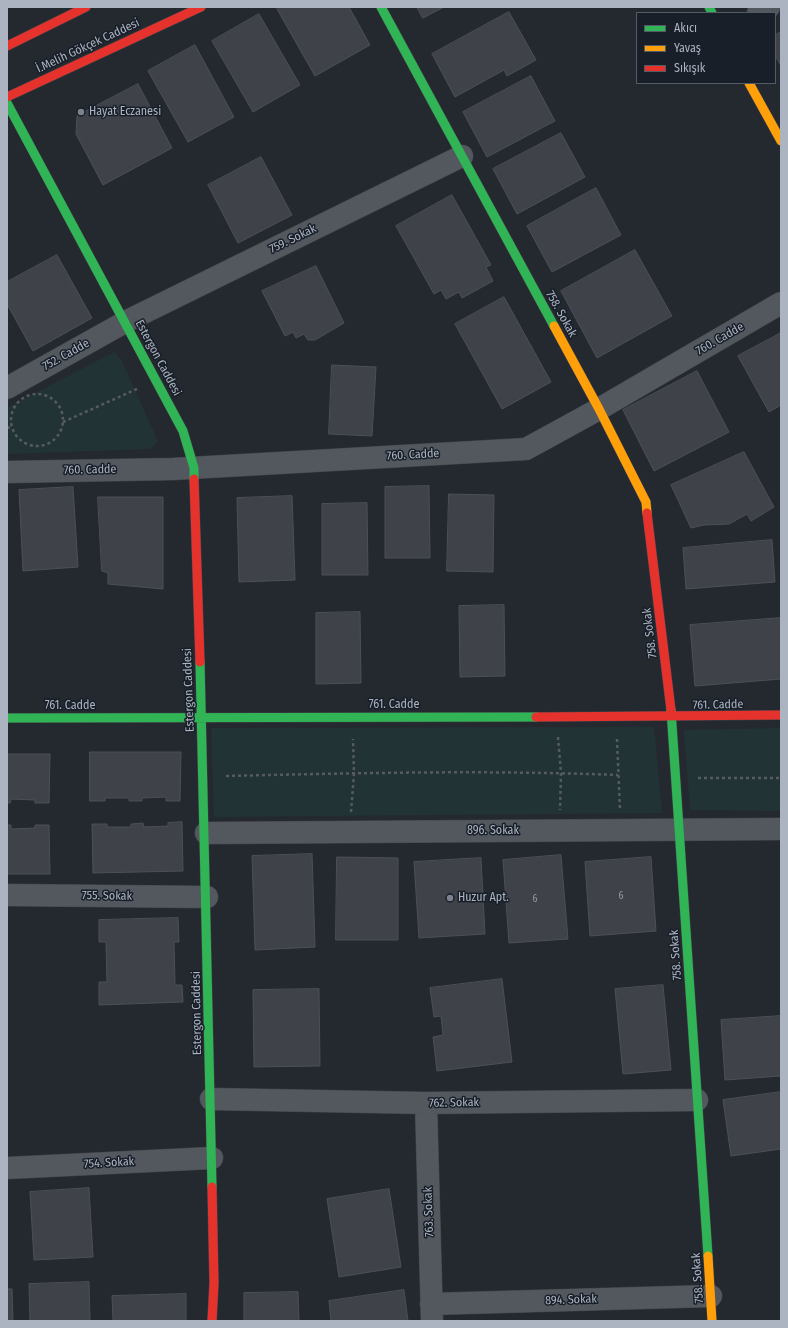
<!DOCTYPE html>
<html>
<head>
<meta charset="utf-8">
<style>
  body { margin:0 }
  #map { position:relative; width:788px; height:1328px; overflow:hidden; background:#24292f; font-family:"Fira Sans Condensed",sans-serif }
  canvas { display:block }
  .frame { position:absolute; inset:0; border:8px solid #acb4c2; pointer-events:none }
  .legend { position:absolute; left:636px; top:12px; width:140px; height:72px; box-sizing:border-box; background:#181f29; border:1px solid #535b66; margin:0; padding:5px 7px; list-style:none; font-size:12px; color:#acb4c2 }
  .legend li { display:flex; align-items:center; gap:8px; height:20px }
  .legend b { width:20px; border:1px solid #535b66 }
</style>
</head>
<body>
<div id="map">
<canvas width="788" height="1328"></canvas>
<div class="frame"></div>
<ul class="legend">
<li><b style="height:5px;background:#30b455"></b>Akıcı</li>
<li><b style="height:5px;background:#ff9f0a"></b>Yavaş</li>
<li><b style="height:5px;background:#e5322d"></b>Sıkışık</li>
</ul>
</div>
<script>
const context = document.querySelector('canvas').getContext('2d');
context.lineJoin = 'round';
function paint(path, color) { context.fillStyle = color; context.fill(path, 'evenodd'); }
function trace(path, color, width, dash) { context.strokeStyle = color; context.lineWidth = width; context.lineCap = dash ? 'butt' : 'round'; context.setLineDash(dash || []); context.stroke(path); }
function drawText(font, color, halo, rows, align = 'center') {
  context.font = font + ' "Fira Sans Condensed",sans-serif'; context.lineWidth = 3; context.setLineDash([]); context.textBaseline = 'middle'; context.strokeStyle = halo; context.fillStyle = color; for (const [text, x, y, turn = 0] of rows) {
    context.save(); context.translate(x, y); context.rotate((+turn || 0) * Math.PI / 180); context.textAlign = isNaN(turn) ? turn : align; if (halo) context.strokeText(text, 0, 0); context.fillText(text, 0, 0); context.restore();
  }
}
paint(new Path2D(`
  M114 352 122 361 158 441 151 449 7 454V408Z
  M654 727 662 813 214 817 211 728Z
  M781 728V811L690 810 684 730Z`), '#223335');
const building = new Path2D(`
  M279 7H349L370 45 315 76 277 9Z
  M417 7H444L423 18Z
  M509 12 536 60 507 76 504 70 455 97 432 54Z
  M259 14 300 85 253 112 212 41Z
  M781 32V66L775 55V35Z
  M195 45 234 117 188 142 148 71Z
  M531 76 555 121 487 157 463 112Z
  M138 84 172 148 103 185 76 134 77 116Z
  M561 133 585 177 517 214 493 169Z
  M261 157 292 215 238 243 208 185Z
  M596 188 621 235 552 272 527 226Z
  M452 195 491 265 486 267 493 281 462 298 459 292 446 299 441 290 434 294 396 226Z
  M635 250 672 316 597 358 561 291Z
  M57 255 92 318 33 351 7 304V282Z
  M316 266 344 323 315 340H308L304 334 296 338 293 332 285 336 262 291Z
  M504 297 551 382 502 409 455 324Z
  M781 333V405L769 412 738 356Z
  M332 365 376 367 372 436 329 434Z
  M697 371 729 432 654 471 623 410Z
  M744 452 774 507 751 521 747 514 729 524 704 525 691 528 671 485Z
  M429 486 430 558H385V487Z
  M73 487 78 567 23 571 19 490Z
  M449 494 494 495 493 572 447 571Z
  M292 496 295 580 239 582 237 498Z
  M98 497H163V589L108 584V573L102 571Z
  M367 503 368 575H322V504Z
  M772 540 775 582 686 589 683 548Z
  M504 605 505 676 460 677 459 606Z
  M360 612 361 683 316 684V613Z
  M781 618V679L695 686 690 625Z
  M90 752H181L180 801H166V797L142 798V801H129V798H105V801H90Z
  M7 754H50L49 803H35V800L11 799 10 803H7Z
  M182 822 183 871 93 873 92 824H107V827H131V824L143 823 144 827 168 826V823Z
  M7 825H11V829L35 828V825H49L50 874H7Z
  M312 854 315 947 255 950 252 856Z
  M561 855 568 939 509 943 503 860Z
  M337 857 398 858V940H336Z
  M651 857 656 931 590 936 585 862Z
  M481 858 485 934 419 938 414 862Z
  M178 918 179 942H174L175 985H182L183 1002 99 1005V982H107L106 942H99V920Z
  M502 979 512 1062 437 1071 433 1037 443 1035 441 1016 434 1017 430 988Z
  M663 985 671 1070 623 1074 615 989Z
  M319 989 320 1066 254 1067 253 990Z
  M781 1016V1076L725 1080 721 1020Z
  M781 1092V1149L731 1156 723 1100Z
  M89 1188 93 1257 34 1260 30 1192Z
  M389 1189 401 1267 339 1277 327 1199Z
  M89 1282 90 1321H30L29 1284Z
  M7 1289H12L13 1321H7Z
  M404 1290 408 1321H331L329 1301Z
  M298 1292 299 1321H244V1293Z
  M186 1294V1321H113L112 1296Z`);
paint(building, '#3f4349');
trace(building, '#4b5058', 1);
const street = new Path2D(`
  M758 13 769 7
  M7 388 125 322 462 156
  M7 472 173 469 526 449 599 409 781 303
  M206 833 781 829
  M7 895 207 897
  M211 1099 426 1103 697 1100
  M426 1103 432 1321
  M7 1168 212 1158
  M431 1304 711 1296`);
const fast = new Path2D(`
  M381 7 554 326
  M709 7 712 13
  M7 103 183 431 194 468V479
  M200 662 212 1187
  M671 710 708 1256
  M7 718 536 717`);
const slow = new Path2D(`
  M749 83 781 141
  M554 326 599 409 646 502 647 513
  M708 1256 712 1321`);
const jam = new Path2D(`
  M7 46 86 7
  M7 97 201 7
  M194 479 200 662
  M647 513 671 710
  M536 717 781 715
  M212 1321 214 1283 212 1187`);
trace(street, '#404348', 23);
trace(fast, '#404348', 10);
trace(slow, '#404348', 10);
trace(jam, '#404348', 10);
trace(new Path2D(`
  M11 420a26 26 0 1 1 52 0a26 26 0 1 1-52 0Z
  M63 422 137 389
  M7 428 11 427
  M558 737 561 773 560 810
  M617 739 620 810
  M226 776C357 773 487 770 618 775
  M698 778H781
  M351 812 354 774 353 739`), '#565b61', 2.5, [3, 3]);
trace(street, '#53575e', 22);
trace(fast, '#30b455', 9);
trace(slow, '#ff9f0a', 9);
trace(jam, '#e5322d', 9);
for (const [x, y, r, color] of [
  [81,112,4,"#7c838f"],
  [450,898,4,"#7c838f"]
]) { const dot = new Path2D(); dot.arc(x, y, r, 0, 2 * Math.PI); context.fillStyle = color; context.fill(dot); trace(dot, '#181f29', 1.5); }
drawText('10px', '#9198a4', null, [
  ["6",621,896],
  ["6",535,899]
]);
drawText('12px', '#acb4c2', '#181f29', [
  ["İ.Melih Gökçek Caddesi",88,46,-25],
  ["759. Sokak",293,239,-26],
  ["758. Sokak",561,314,61],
  ["760. Cadde",720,339,-30],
  ["752. Cadde",66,355,-29],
  ["Estergon Caddesi",158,358,62],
  ["760. Cadde",413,455,-3],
  ["760. Cadde",90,470,-1],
  ["758. Sokak",650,633,-97],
  ["Estergon Caddesi",189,690,-92],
  ["761. Cadde",394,705],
  ["761. Cadde",718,705,-1],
  ["761. Cadde",70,706],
  ["896. Sokak",493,831],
  ["755. Sokak",107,896,1],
  ["758. Sokak",676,955,-94],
  ["Estergon Caddesi",197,1013,-91],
  ["762. Sokak",454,1103,-1],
  ["754. Sokak",109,1163,-3],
  ["763. Sokak",429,1212,-92],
  ["758. Sokak",698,1278,-94],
  ["894. Sokak",571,1300,-2]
]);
drawText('12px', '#acb4c2', '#181f29', [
  ["Hayat Eczanesi",89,112],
  ["Huzur Apt.",458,898]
], 'left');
</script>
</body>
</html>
